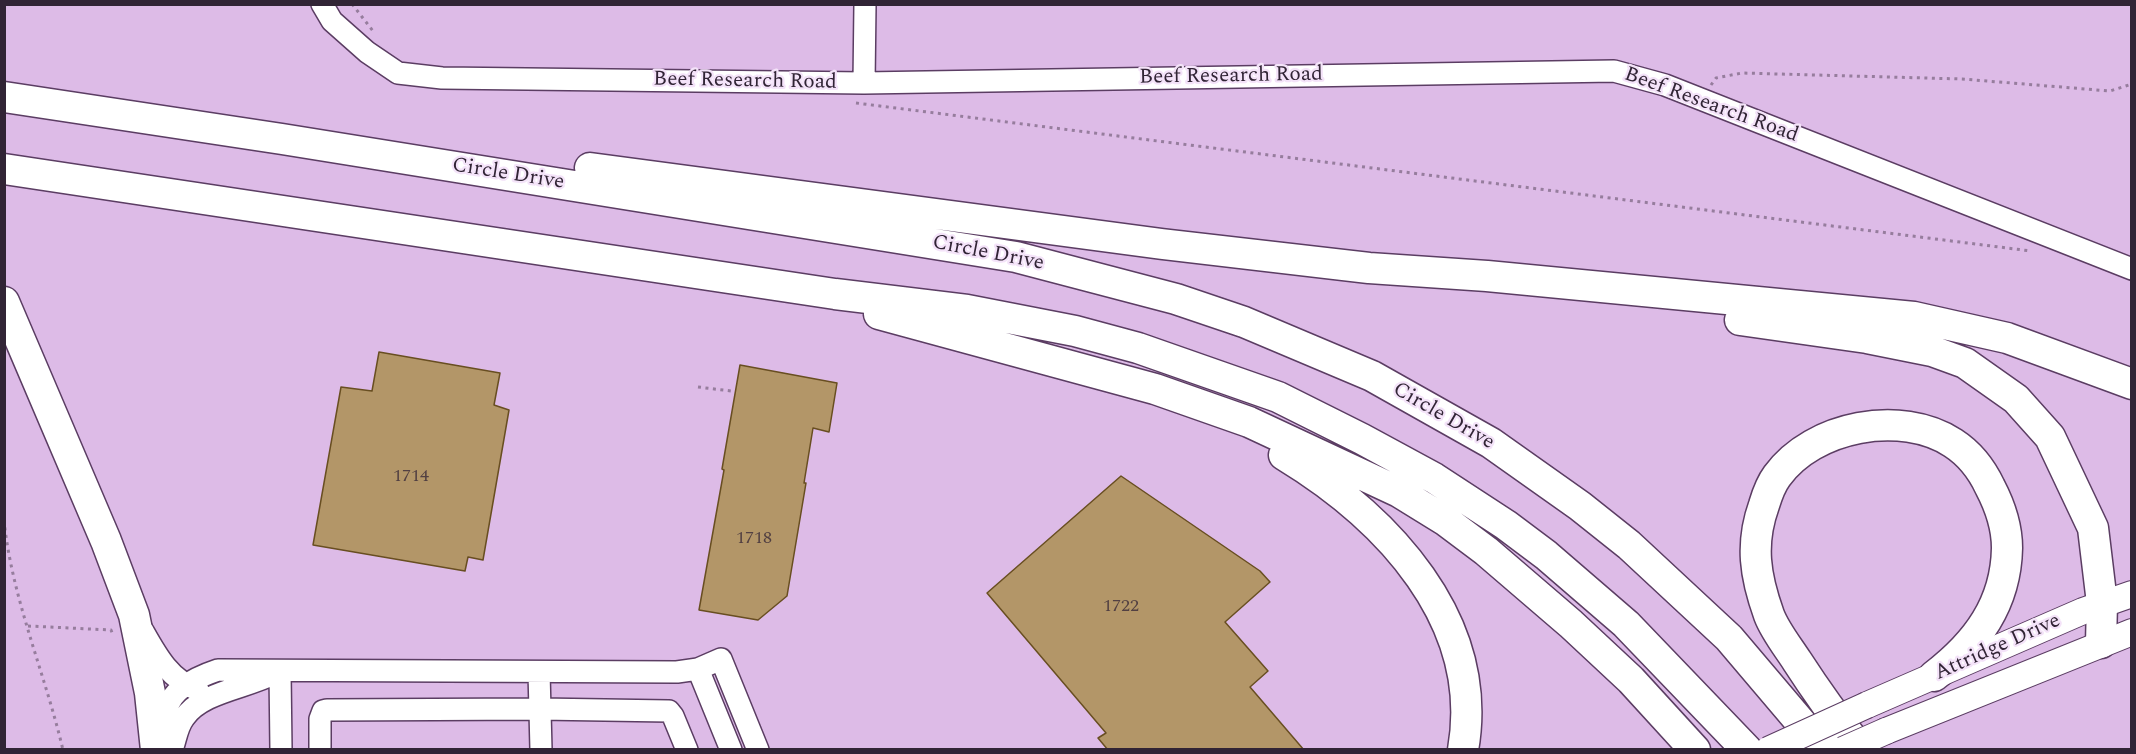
<!DOCTYPE html>
<html>
<head>
<meta charset="utf-8">
<style>
  body { margin:0 }
  #map { position:relative; width:2136px; height:754px; overflow:hidden; background:#ddbbe7; font-family:Spectral,serif }
  canvas { display:block }
  .frame { position:absolute; inset:0; border:6px solid #312435; pointer-events:none }
</style>
</head>
<body>
<div id="map">
<canvas width="2136" height="754"></canvas>
<div class="frame"></div>
</div>
<script>
const context = document.querySelector('canvas').getContext('2d');
context.lineJoin = 'round';
function paint(path, color) { context.fillStyle = color; context.fill(path, 'evenodd'); }
function trace(path, color, width, dash) { context.strokeStyle = color; context.lineWidth = width; context.lineCap = dash ? 'butt' : 'round'; context.setLineDash(dash || []); context.stroke(path); }
function drawText(font, color, halo, rows, align = 'center') {
  context.font = font + ' Spectral,serif'; context.lineWidth = 4.5; context.setLineDash([]); context.textBaseline = 'middle'; context.strokeStyle = halo; context.fillStyle = color; for (const [text, x, y, turn = 0] of rows) {
    context.save(); context.translate(x, y); context.rotate((+turn || 0) * Math.PI / 180); context.textAlign = isNaN(turn) ? turn : align; if (halo) context.strokeText(text, 0, 0); context.fillText(text, 0, 0); context.restore();
  }
}
const building = new Path2D(`
  M379 352 500 373 494 405 509 410 483 560 468 557 465 571 313 545 341 387 372 391Z
  M740 365 837 383 829 432 813 428 804 483H806L787 596 758 620 699 610 724 470 722 469Z
  M1121 476 1260 571 1270 582 1225 622 1268 671 1250 687 1304 750H1108L1098 738 1106 733 987 593Z`);
paint(building, '#b39668');
trace(building, '#684e21', 1.5);
const minor = new Path2D(`
  M322 4 332 21 367 52 398 73 442 78 864 83 1614 71 1665 85 2132 269
  M864 83 865 4
  M143 631C157 656 170 680 198 690
  M698 669 731 750
  M280 672 281 750
  M539 672 541 750
  M165 737C165 728 165 717 167 709 172 688 200 676 218 670L677 672 698 669 721 659 758 750
  M172 750C176 739 177 727 184 718 201 692 247 688 273 674
  M320 750V719L323 711 327 710 540 709 669 711 673 716 687 750`);
const major = new Path2D(`
  M1867 705 2083 611 2132 594
  M1886 731 2132 632`);
const highway = new Path2D(`
  M4 97 282 139 1016 257 1176 299 1244 322 1372 376 1491 443 1580 506 1629 545 1729 638 1824 750
  M590 168 1162 244 1369 268 1487 276 1914 317 2007 338 2132 384
  M4 169 835 294 967 310 1075 331 1138 348 1278 397 1362 439 1434 478 1506 525 1546 555 1626 624 1747 750
  M4 302 106 541 134 615 150 693 156 750
  M879 314 1155 389 1249 422 1399 492 1446 521 1486 551 1571 624 1631 680 1695 750
  M1740 320 1867 338 1932 351 1965 363 2016 399 2050 437 2093 528 2102 603 2101 643
  M1284 455C1386 517 1486 620 1463 750
  M1861 750C1838 721 1817 692 1797 661 1788 647 1775 631 1769 615 1755 576 1750 544 1764 505 1767 495 1771 484 1777 476 1813 426 1901 409 1953 443 1970 454 1982 470 1990 487 2000 506 2007 526 2007 548 2006 604 1977 643 1934 676`);
trace(minor, '#5b3d63', 24);
trace(major, '#5b3d63', 28);
trace(highway, '#5b3d63', 33);
trace(new Path2D(`
  M352 4 373 31
  M1711 85 1716 78 1742 73 1962 79 2110 91 2132 84
  M856 103 2031 251
  M698 387 731 391
  M4 520C12 599 45 673 63 750
  M28 626 111 630 113 635`), '#967d9d', 3, [3, 4.5]);
trace(minor, '#fff', 21);
trace(major, '#fff', 26);
trace(highway, '#fff', 30);
const majorBridge = new Path2D(`
  M1768 750 1867 705
  M1843 750 1886 731`);
trace(majorBridge, '#5b3d63', 28, []);
trace(majorBridge, '#fff', 26);
drawText('18px', '#524042', null, [
  ["1714",411,477],
  ["1718",754,539],
  ["1722",1121,607]
]);
drawText('21px', '#312435', '#f4e3f9', [
  ["Beef Research Road",1231,77,-1],
  ["Beef Research Road",745,82,1],
  ["Beef Research Road",1711,106,20],
  ["Circle Drive",508,175,9],
  ["Circle Drive",988,254,11],
  ["Circle Drive",1443,417,30],
  ["Attridge Drive",1998,648,-24]
]);
</script>
</body>
</html>
